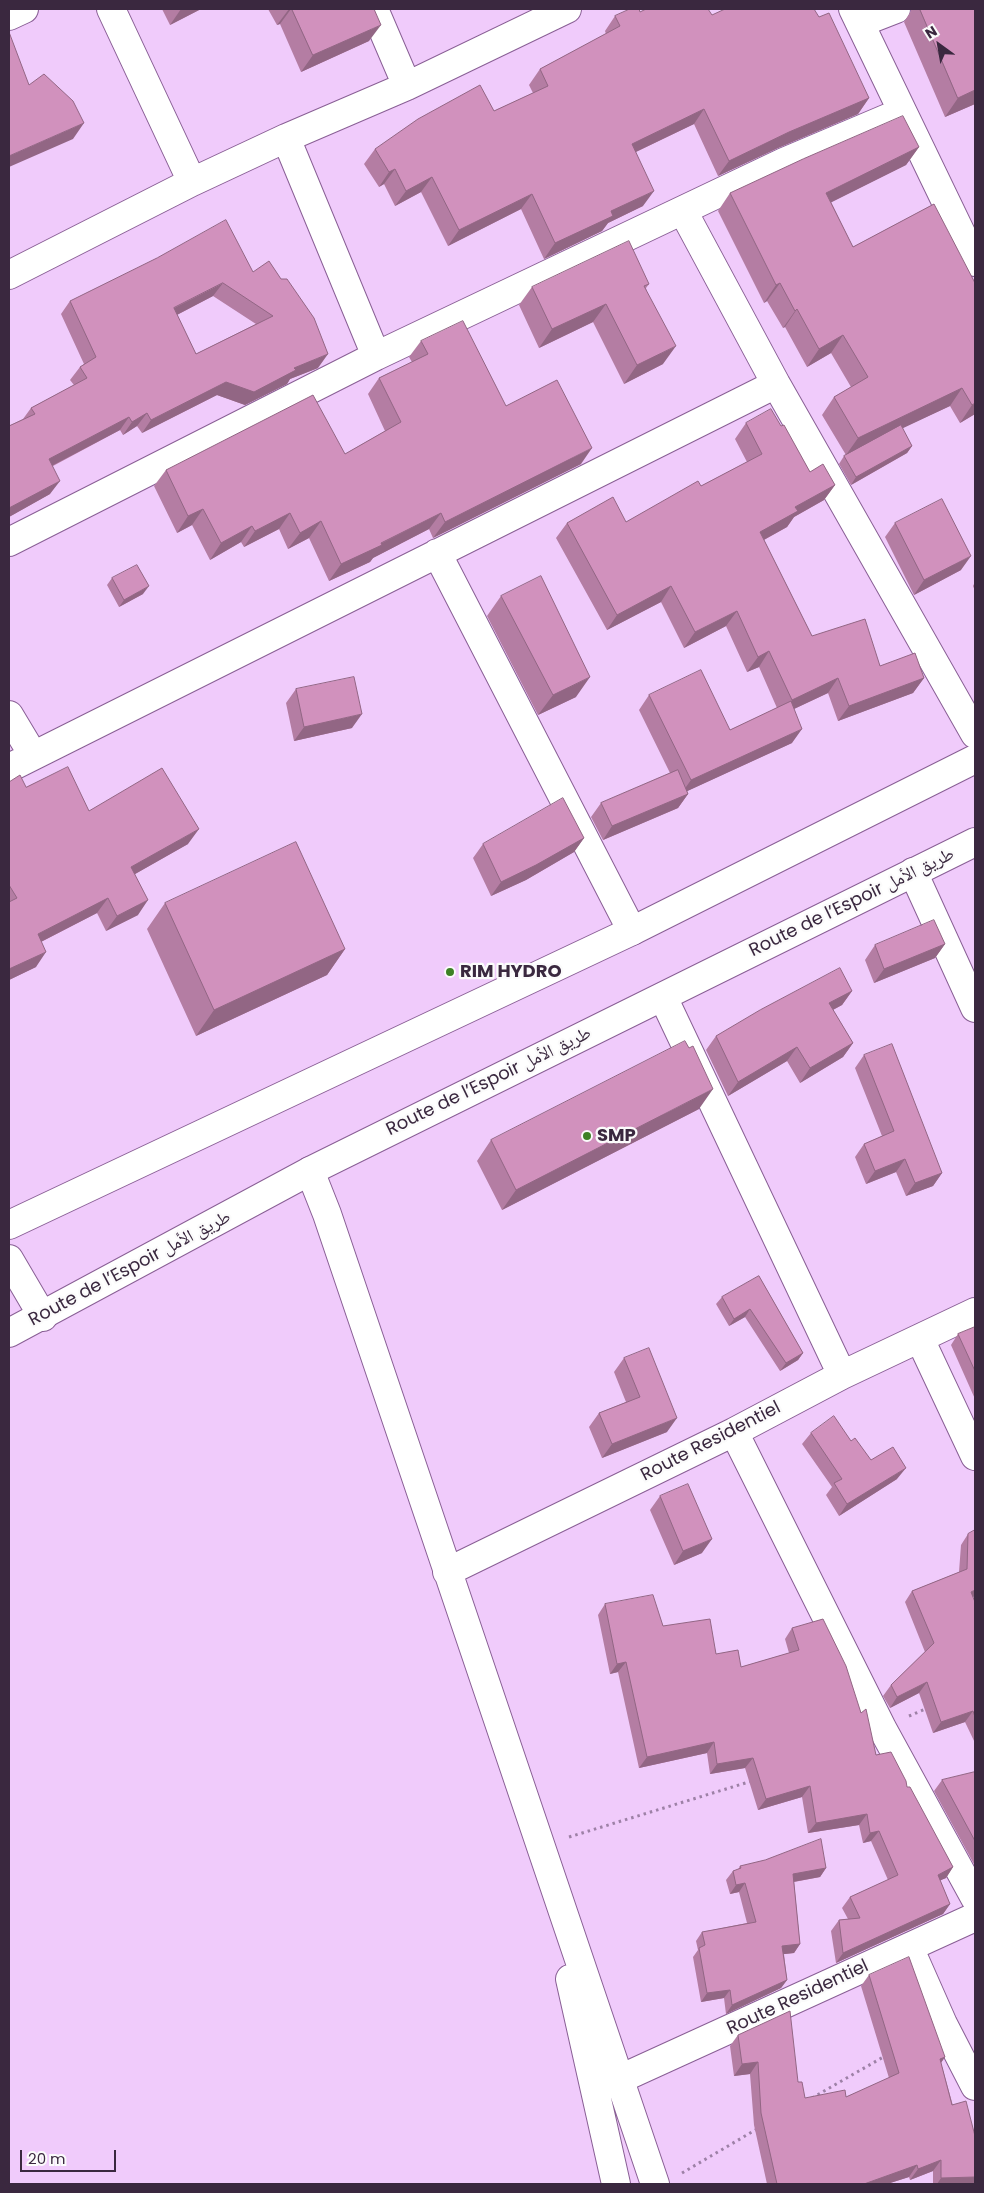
<!DOCTYPE html>
<html>
<head>
<meta charset="utf-8">
<style>
  body { margin:0 }
  #map { position:relative; width:984px; height:2193px; overflow:hidden; background:#f0cbfb; font-family:Poppins,sans-serif }
  canvas { display:block }
  .frame { position:absolute; inset:0; border:10px solid #3a283f; pointer-events:none }
  .north { position:absolute; left:914px; top:20px; width:50px; height:50px; -webkit-text-stroke:4px #fbfbfb; paint-order:stroke; rotate:328deg; font-size:14px; font-weight:700; line-height:20px; text-align:center; color:#3a283f }
  .north::after { content:''; display:block; margin:auto; width:18px; height:22px; background:#3a283f; clip-path:polygon(50% 0,100% 100%,50% 72%,0 100%) }
  .scale { position:absolute; left:20px; top:2150px; width:96px; height:22px; box-sizing:border-box; border:2px solid #3a283f; border-top:0; padding-left:6px; font-size:15px; line-height:18px; white-space:nowrap; color:#3a283f; -webkit-text-stroke:4px #fbfbfb; paint-order:stroke }
</style>
</head>
<body>
<div id="map">
<canvas width="984" height="2193"></canvas>
<div class="frame"></div>
<div class="north">N</div>
<div class="scale">20 m</div>
</div>
<script>
const context = document.querySelector('canvas').getContext('2d');
context.lineJoin = 'round';
function trace(path, color, width, dash) { context.strokeStyle = color; context.lineWidth = width; context.lineCap = dash ? 'butt' : 'round'; context.setLineDash(dash || []); context.stroke(path); }
function paint(path, color) { context.fillStyle = color; context.fill(path, 'evenodd'); }
function drawText(font, color, halo, rows, align = 'center') {
  context.font = font + ' Poppins,"Noto Naskh Arabic",sans-serif'; context.lineWidth = 4.5; context.setLineDash([]); context.textBaseline = 'middle'; context.strokeStyle = halo; context.fillStyle = color; for (const [text, x, y, turn = 0] of rows) {
    context.save(); context.translate(x, y); context.rotate((+turn || 0) * Math.PI / 180); context.textAlign = isNaN(turn) ? turn : align; if (halo) context.strokeText(text, 0, 0); context.fillText(text, 0, 0); context.restore();
  }
}
const minor = new Path2D(`
  M111 9 192 182
  M374 9 407 86
  M853 9 975 262
  M9 16 24 9
  M860 23 896 9
  M286 138 376 356
  M683 211 776 384 975 734
  M9 275 192 182 286 138 407 86 567 9
  M9 542 376 356 784 162 902 112
  M437 553 632 931
  M9 715 33 755
  M9 768 776 384
  M913 872 975 1008
  M663 997 842 1375
  M310 1171 327 1214 655 2184
  M9 1259 43 1317
  M920 1339 975 1456
  M734 1432 882 1728 975 1898
  M447 1572 734 1432 842 1375 975 1312
  M909 1947 943 2024 975 2086
  M570 1979 616 2184
  M620 2079 975 1917`);
const highway = new Path2D(`
  M9 1225 632 931 975 759
  M9 1333 310 1171 975 842`);
trace(minor, '#895f95', 30);
trace(highway, '#895f95', 30);
trace(new Path2D(`
  M909 1716 928 1708
  M569 1837 752 1781
  M812 2098 885 2056
  M682 2173 757 2129`), '#9d81a6', 3, [2.5, 4]);
trace(minor, '#fff', 28);
trace(highway, '#fff', 28);
paint(new Path2D(`
  M162 9H201L170 25Z
  M268 9H374L369 41 301 72 280 24 277 25Z
  M911 9H975V104L945 117 904 22 911 11Z
  M640 12 712 15 819 17 869 98 858 114 778 148 718 176 694 124 636 152 643 206 608 223 602 231 544 259 521 209 448 246 421 192 395 206 384 184 379 187 364 164 375 149 494 111 533 93 529 85 540 69 606 34 605 31 615 16Z
  M919 147 906 165 831 202 853 247 934 204 975 414 960 423 950 406 902 428 912 446 907 453 851 485 839 464 844 456 846 455 822 415 834 397 851 387 831 353 807 367 785 327 783 328 767 301 764 303 718 211 730 193Z
  M253 272 318 368 290 379 287 384 245 405 217 395 142 433 137 426 123 435 120 430 53 466 50 494 9 517V426L23 419 31 408 74 385 70 380 80 367 84 364 61 314 70 301ZM213 296 256 324 196 354 177 315Z
  M649 284 646 288 663 364 624 384 593 322 539 348 519 305 532 287Z
  M421 341 581 464 433 538 429 529 373 558 370 562 329 581 309 538 288 549 279 529 244 547 241 542 210 560 192 525 177 533 154 486 166 470 345 454 385 431 368 394 379 378 412 362 409 357Z
  M746 423 781 426 810 472 835 485 824 500 794 517 787 527 764 540 812 636 880 666 924 678 913 693 838 721 828 693 794 709 792 743 687 791 688 794 678 808 603 840 591 817 601 803 670 773 639 710 649 695 730 730 777 708 759 667 747 672 726 626 684 648 661 602 607 630 556 538 567 523 626 522 701 486 747 462 735 439Z
  M895 523 961 570 914 595 885 537Z
  M112 578 143 594 119 607 107 585Z
  M975 582V591L973 586Z
  M501 596 576 697 538 715 487 616Z
  M296 689 352 728 294 741 286 703Z
  M9 782 26 787 89 811 188 844 135 874 138 915 106 931 97 913 41 942 36 967 9 980Z
  M584 838 574 852 526 880 491 896 473 858 483 844Z
  M165 903 345 949 327 975 196 1036 147 929Z
  M945 944 935 958 874 983 865 960 875 945Z
  M852 991 842 1005 833 1010 853 1043 843 1057 800 1083 787 1061 728 1096 706 1050 716 1036Z
  M864 1055 942 1173 933 1186 906 1196 896 1172 866 1184 855 1157 864 1144 882 1136 855 1068Z
  M699 1109 502 1210 477 1161 491 1140Z
  M759 1276 803 1353 798 1360 780 1371 745 1317 729 1326 716 1304 722 1297Z
  M975 1327V1399L951 1345 958 1334Z
  M624 1358 667 1432 602 1458 589 1427 599 1413 626 1402 614 1372Z
  M811 1433 851 1441 871 1460 897 1479 839 1516 826 1495 832 1487 802 1444Z
  M660 1496 702 1553 674 1565 650 1510Z
  M968 1534 973 1597 975 1602V1743L965 1722 933 1733 919 1693 890 1708 883 1696 891 1685 925 1652 905 1602 912 1591 959 1572 961 1545Z
  M605 1604 663 1626 716 1654 741 1667 789 1653 785 1639 792 1628 861 1713 876 1755 907 1787 953 1867 946 1878 940 1880 950 1904 943 1914 836 1963 831 1931 839 1920 848 1919 842 1908 850 1897 888 1880 871 1841 863 1843 859 1825 808 1833 802 1797 758 1810 745 1768 710 1774 707 1753 639 1768 618 1672 610 1674 598 1615Z
  M975 1772V1866L934 1791 942 1780Z
  M740 1866 826 1868 820 1877 794 1882 800 1944 794 1953 784 1954 787 1980 781 1988 726 2014 724 1998 701 2002 693 1957 698 1950 696 1941 702 1932 747 1923 739 1892 730 1894 726 1880 733 1871 738 1870Z
  M869 1975 945 2057 941 2063 975 2184H933V2171L910 2180 909 2177 887 2184H767L754 2125 750 2074 734 2076 730 2046 738 2035 798 2082 805 2098 846 2097 889 2078 861 1986Z`), '#b47da3');
paint(new Path2D(`
  M181 9H201L170 25Z
  M289 9H291L280 24 277 25Z
  M381 25 369 41 301 72 313 55Z
  M975 90V104L945 117 958 98Z
  M869 98 858 114 778 148 718 176 729 161 789 132Z
  M704 109 694 124 621 159 632 144Z
  M84 123 73 139 9 167V156Z
  M919 147 906 165 814 211 826 193Z
  M395 169 384 184 379 187 389 172Z
  M432 177 421 192 395 206 406 191Z
  M654 191 643 206 608 223 602 231 544 259 555 243 611 211Z
  M532 194 521 209 448 246 459 230Z
  M223 283 213 296 165 321 174 308Z
  M780 283 767 301 764 303 776 285Z
  M606 304 593 322 539 348 552 329Z
  M797 309 785 327 783 328 795 311Z
  M843 335 831 353 807 367 819 349Z
  M676 346 663 364 624 384 637 365Z
  M328 354 318 368 290 379 287 384 245 405 217 395 142 433 151 420 226 382 294 368Z
  M962 388 950 406 846 455 858 438Z
  M975 403V414L960 423 972 405Z
  M147 413 137 426 123 435 132 422Z
  M129 417 120 430 40 472 49 459Z
  M912 446 907 453 851 485 856 477Z
  M592 448 581 464 433 538 445 522Z
  M60 481 50 494 9 517V508Z
  M835 485 824 500 794 517 787 527 749 548 760 532 795 507Z
  M203 509 192 525 177 533 188 516Z
  M290 513 279 529 244 547 255 531Z
  M441 513 429 529 373 558 370 562 329 581 341 564Z
  M321 521 309 538 288 549 300 533Z
  M252 526 241 542 210 560 221 543Z
  M971 556 961 570 914 595 924 580Z
  M149 586 143 594 119 607 124 600Z
  M671 586 661 602 607 630 617 615Z
  M737 611 726 626 684 648 695 632Z
  M769 651 759 667 747 672 758 657Z
  M590 677 576 697 538 715 553 695Z
  M838 678 828 693 781 715 792 700Z
  M924 678 913 693 838 721 849 706Z
  M362 714 352 728 294 741 304 727Z
  M802 729 792 743 681 794 691 780Z
  M688 794 678 808 603 840 612 826Z
  M199 829 188 844 121 882 131 867Z
  M584 838 574 852 526 880 491 896 501 882Z
  M108 898 97 913 27 949 38 934Z
  M148 900 138 915 106 931 117 916Z
  M945 944 935 958 874 983 884 969Z
  M345 949 327 975 196 1036 214 1010Z
  M46 952 36 967 9 980V969Z
  M852 991 842 1005 819 1017 829 1003Z
  M853 1043 843 1057 800 1083 810 1068Z
  M797 1047 787 1061 728 1096 738 1082Z
  M713 1089 699 1109 502 1210 516 1190Z
  M905 1159 896 1172 866 1184 875 1171Z
  M942 1173 933 1186 906 1196 915 1183Z
  M750 1309 745 1317 729 1326 734 1319Z
  M803 1353 798 1360 780 1371 786 1363Z
  M677 1418 667 1432 602 1458 612 1444Z
  M906 1468 897 1479 839 1516 847 1504Z
  M712 1539 702 1553 674 1565 683 1551Z
  M975 1590V1596L963 1603 971 1592Z
  M626 1662 618 1672 610 1674 617 1664Z
  M927 1682 919 1693 890 1708 897 1697Z
  M973 1711 965 1722 933 1733 941 1722Z
  M714 1742 707 1753 639 1768 647 1757Z
  M753 1758 745 1768 710 1774 717 1764Z
  M810 1786 802 1797 758 1810 766 1799Z
  M867 1814 859 1825 808 1833 816 1823Z
  M879 1831 871 1841 863 1843 870 1833Z
  M953 1867 946 1878 930 1885 938 1875Z
  M826 1868 820 1877 787 1883 793 1874Z
  M745 1883 739 1892 730 1894 736 1885Z
  M950 1904 943 1914 836 1963 843 1953Z
  M800 1944 794 1953 776 1955 782 1946Z
  M787 1980 781 1988 726 2014 732 2005Z
  M730 1990 724 1998 701 2002 707 1993Z
  M945 2057 937 2068 940 2059Z
  M758 2062 750 2074 734 2076 742 2064Z
  M941 2160 933 2171 910 2180 918 2169Z
  M917 2165 909 2177 887 2184H864Z
  M975 2177V2184H937L941 2178Z`), '#926684');
const building = new Path2D(`
  M292 9H374L381 25 313 55Z
  M630 9H639L640 12 646 9H708L712 15 725 9H814L819 17 829 13 869 98 789 132 729 161 704 109 632 144 654 191 611 211 613 216 555 243 532 194 459 230 432 177 406 191 395 169 389 172 375 149 418 119 480 85 494 111 548 86 540 69 620 26 615 16Z
  M920 9H975V90L958 98Z
  M9 32 29 85 44 74 73 101 84 123 9 156Z
  M903 116 919 147 826 193 853 247 934 204 975 283V403L972 405 962 388 858 438 834 397 868 377 843 335 819 349 797 309 795 311 780 283 776 285 730 193 803 159Z
  M226 220 253 272 269 261 281 279H287L314 318 328 354 294 368 296 370 254 392 226 382 151 420 147 413 132 422 129 417 49 459 60 481 9 508V426L35 414 31 408 87 378 80 367 96 357 70 301 157 258ZM223 283 273 316 196 354 174 308Z
  M629 241 649 284 644 286 676 346 637 365 606 304 552 329 532 287Z
  M463 321 506 406 557 380 592 448 445 522 441 513 381 543 382 545 341 564 321 521 300 533 290 513 255 531 252 526 221 543 203 509 188 516 166 470 313 395 345 454 401 422 379 378 428 354 421 341Z
  M771 409 781 426 784 425 810 472 823 464 835 485 795 507 798 511 760 532 812 636 865 619 880 666 915 653 924 678 849 706 838 678 792 700 769 651 758 657 737 611 695 632 671 586 617 615 567 523 613 497 626 522 698 481 701 486 762 454 746 423Z
  M901 425 912 446 856 477 844 456Z
  M942 499 971 556 924 580 895 523Z
  M137 565 149 586 124 600 112 578Z
  M541 576 590 677 553 695 501 596Z
  M701 670 730 730 791 701 802 729 691 780 649 695Z
  M354 677 362 714 304 727 296 689Z
  M68 767 89 811 162 768 199 829 131 867 148 900 117 916 108 898 38 934 46 952 9 969V902L17 898 9 885V782L20 775 26 787Z
  M678 770 688 794 612 826 601 803Z
  M563 798 584 838 536 865 501 882 483 844Z
  M296 842 345 949 214 1010 165 903Z
  M934 920 945 944 884 969 875 945Z
  M840 968 852 991 829 1003 853 1043 810 1068 797 1047 738 1082 716 1036 760 1010Z
  M685 1041 689 1048 693 1046 713 1089 516 1190 491 1140Z
  M892 1044 942 1173 915 1183 905 1159 875 1171 864 1144 894 1131 864 1055Z
  M759 1276 803 1353 786 1363 750 1309 734 1319 722 1297Z
  M975 1327V1371L958 1334Z
  M649 1348 677 1418 612 1444 599 1413 640 1397 624 1358Z
  M834 1416 851 1441 855 1438 871 1460 893 1447 906 1468 847 1504 834 1483 842 1479 811 1433Z
  M688 1484 712 1539 683 1551 660 1496Z
  M975 1530V1590L971 1592 975 1602V1717L973 1711 941 1722 927 1682 897 1697 891 1685 934 1643 912 1591 967 1569 968 1534Z
  M653 1595 663 1626 710 1619 716 1654 738 1650 741 1667 799 1650 792 1628 823 1619 846 1666 861 1713 866 1709 876 1755 891 1752 906 1781 907 1787H910L953 1867 938 1875 950 1904 843 1953 839 1920 860 1918 850 1897 898 1875 879 1831 870 1833 867 1814 816 1823 810 1786 766 1799 753 1758 717 1764 714 1742 647 1757 626 1662 617 1664 605 1604Z
  M975 1772V1841L942 1780Z
  M821 1839 826 1868 793 1874 800 1944 782 1946 787 1980 732 2005 730 1990 707 1993 699 1948 705 1945 702 1932 756 1922 745 1883 736 1885 733 1871 741 1868 740 1866 765 1860Z
  M909 1957 945 2057 940 2059 952 2105 966 2101 975 2136V2177L941 2178V2160L918 2169 917 2165 864 2184H777L761 2113 758 2062 742 2064 738 2035 790 2011 798 2082H802L805 2098 845 2090 846 2097 899 2073 869 1975Z`);
paint(building, '#d191bd');
trace(building, '#926684', 1);
for (const [x, y, r, color] of [
  [450,972,5,"#3d8125"],
  [587,1136,5,"#3d8125"]
]) { const dot = new Path2D(); dot.arc(x, y, r, 0, 2 * Math.PI); context.fillStyle = color; context.fill(dot); trace(dot, '#fbfbfb', 2); }
drawText('18px', '#3a283f', '#fbfbfb', [
  ["Route de l’Espoir طريق الأمل",852,903,-26],
  ["Route de l’Espoir طريق الأمل",489,1082,-26],
  ["Route de l’Espoir طريق الأمل",130,1269,-28],
  ["Route Residentiel",711,1442,-27],
  ["Route Residentiel",798,1998,-25]
]);
drawText('bold 18px', '#3a283f', '#fbfbfb', [
  ["RIM HYDRO",460,972],
  ["SMP",597,1136]
], 'left');
</script>
</body>
</html>
